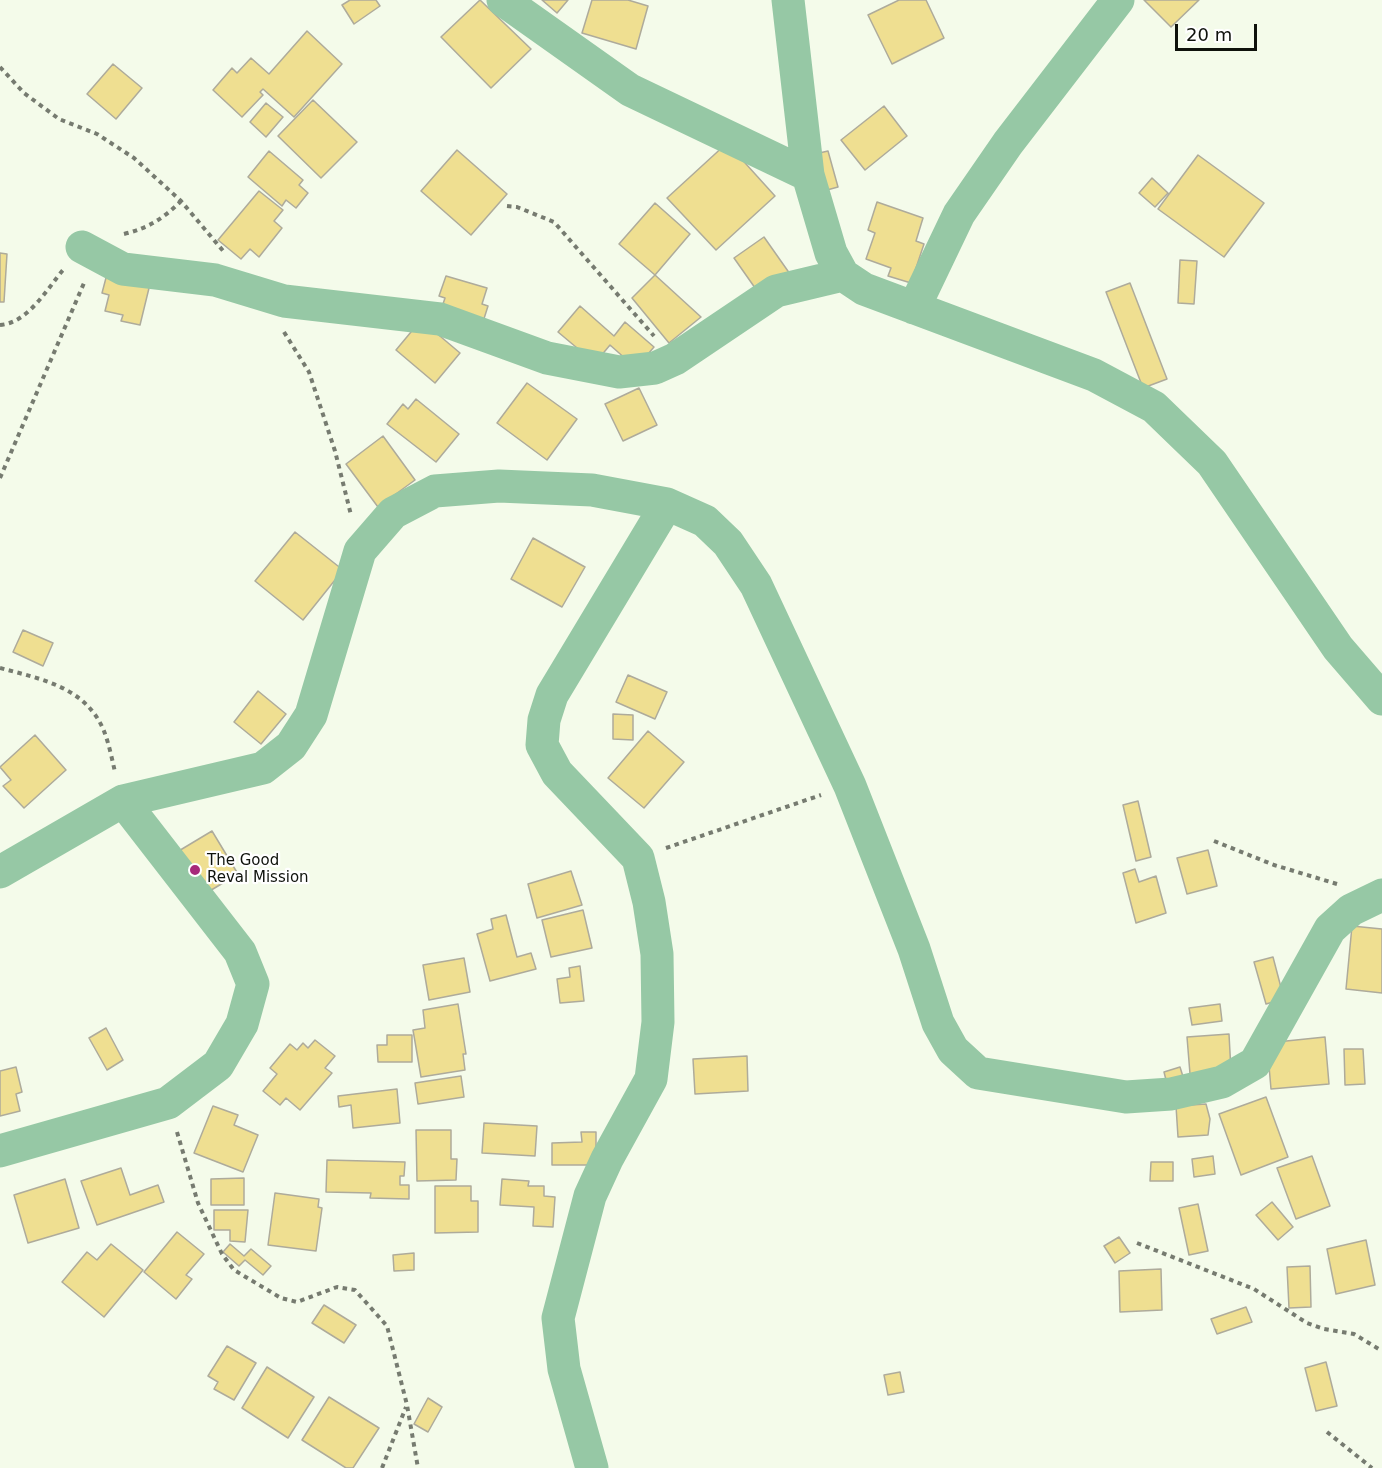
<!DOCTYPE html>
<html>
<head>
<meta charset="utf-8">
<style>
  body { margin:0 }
  #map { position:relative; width:1382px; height:1468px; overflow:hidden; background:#f4fbea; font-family:"DejaVu Sans",sans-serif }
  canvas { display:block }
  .scale { position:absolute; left:1175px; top:24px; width:82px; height:27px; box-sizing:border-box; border:3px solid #0f120c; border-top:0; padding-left:8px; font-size:18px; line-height:21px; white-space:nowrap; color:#0f120c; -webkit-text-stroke:4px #fff; paint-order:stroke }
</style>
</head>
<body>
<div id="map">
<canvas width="1382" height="1468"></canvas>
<div class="scale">20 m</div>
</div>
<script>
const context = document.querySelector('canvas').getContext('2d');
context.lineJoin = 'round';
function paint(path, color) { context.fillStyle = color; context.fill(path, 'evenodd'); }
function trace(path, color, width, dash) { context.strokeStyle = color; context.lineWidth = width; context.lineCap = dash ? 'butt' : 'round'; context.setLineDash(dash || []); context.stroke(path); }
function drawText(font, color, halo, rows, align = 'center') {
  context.font = font + ' "DejaVu Sans",sans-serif'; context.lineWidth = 4.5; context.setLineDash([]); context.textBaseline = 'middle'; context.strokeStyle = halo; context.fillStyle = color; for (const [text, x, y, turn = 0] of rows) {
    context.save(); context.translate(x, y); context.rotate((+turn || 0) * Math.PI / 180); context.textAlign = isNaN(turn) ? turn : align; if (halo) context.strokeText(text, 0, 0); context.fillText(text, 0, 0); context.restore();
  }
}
const building = new Path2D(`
  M350 0H376L380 6 354 24 342 5Z
  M480 0 531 49 491 88 441 37Z
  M542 0H568L557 13Z
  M592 0H628L648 6 636 49 582 33Z
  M899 0H926L944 38 892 64 868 15Z
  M1144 0H1199L1171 27Z
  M307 31 342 64 294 117 263 89 260 92 263 95 242 117 213 90 232 68 237 73 251 58 269 74Z
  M113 64 142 88 116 119 87 94Z
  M313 100 357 142 321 178 278 136Z
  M266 103 283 117 266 137 250 122Z
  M884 106 907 136 865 170 841 140Z
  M727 143 775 196 716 250 667 198Z
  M457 150 507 194 471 235 421 191Z
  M269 151 303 180 299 185 308 193 296 208 286 200 282 206 248 177Z
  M828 151 838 187 816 193 806 156Z
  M1198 155 1264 203 1224 257 1158 209Z
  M1152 178 1168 193 1155 207 1139 193Z
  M259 191 283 210 274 221 282 228 259 257 250 249 241 259 218 240Z
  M877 202 923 218 916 241 924 244 911 283 888 276 891 268 866 259 875 233 868 230Z
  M655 203 690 234 655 275 619 244Z
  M764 237 790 274 760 295 734 258Z
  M0 253 7 254 4 302H0Z
  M1180 260 1197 261 1194 304 1178 303Z
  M107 274 150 284 140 325 121 321 123 315 105 311 109 295 102 293Z
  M655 275 701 317 669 343 632 298Z
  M446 276 487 288 482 304 488 306 482 325 440 313 445 298 439 296Z
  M1130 283 1167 379 1143 388 1106 292Z
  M580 306 614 336 625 322 654 347 636 368 610 345 595 363 558 332Z
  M421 320 460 353 435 383 396 350Z
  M527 383 577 419 547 460 497 423Z
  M639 388 657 425 623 441 605 404Z
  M416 399 459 434 436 462 387 424 403 404 408 409Z
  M383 436 415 480 378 507 346 464Z
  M295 532 343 570 303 620 255 581Z
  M533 538 585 567 562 607 511 579Z
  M23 630 53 643 43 666 13 652Z
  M628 675 667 692 655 719 616 702Z
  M258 691 286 714 261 744 234 722Z
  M613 714 633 715V740L613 739Z
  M648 731 684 762 644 808 608 778Z
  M35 735 66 770 24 808 3 786 11 780 0 767Z
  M1138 801 1151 857 1136 861 1123 805Z
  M212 831 238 874 203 895 177 852Z
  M1208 850 1217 886 1187 894 1177 858Z
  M1135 869 1139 882 1156 876 1166 913 1136 923 1123 873Z
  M571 871 582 905 537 918 528 884Z
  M583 910 592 948 551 957 542 920Z
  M506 915 517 957 531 953 536 969 490 981 477 934 493 929 491 919Z
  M1352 926 1382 929V993L1346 989Z
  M1273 957 1284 999 1266 1004 1254 962Z
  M464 958 470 992 429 1000 423 965Z
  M580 966 584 1001 560 1003 557 979 570 977 569 968Z
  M458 1004 466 1054H463L465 1070 421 1077 413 1030 425 1028 423 1010Z
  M1220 1004 1222 1021 1192 1025 1189 1008Z
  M106 1028 123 1060 107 1070 89 1038Z
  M1229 1034 1231 1071 1190 1074 1187 1037Z
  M387 1035H412V1062H378L377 1045H387Z
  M1325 1037 1329 1084 1271 1089 1267 1043Z
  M315 1040 335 1056 325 1068 332 1073 300 1110 286 1098 280 1105 263 1091 277 1074 270 1068 290 1044 297 1050 303 1043 308 1048Z
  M1344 1049H1363L1365 1084 1345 1085Z
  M747 1056 748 1091 695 1094 693 1059Z
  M16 1067 22 1092 16 1094 20 1111 0 1116V1071Z
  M1180 1067 1185 1083 1168 1088 1164 1072Z
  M461 1076 464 1097 418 1104 415 1083Z
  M397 1089 400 1123 353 1128 351 1105 339 1107 338 1096Z
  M1266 1097 1288 1157 1241 1175 1219 1114Z
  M1206 1104 1210 1119 1208 1135 1178 1137 1176 1106Z
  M213 1106 238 1115 234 1125 258 1135 243 1172 194 1153Z
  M484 1123 537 1126 535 1156 482 1153Z
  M416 1130H451V1159H457L456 1180 417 1181Z
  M581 1132H596V1165H552V1143L582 1142Z
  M1213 1156 1215 1174 1194 1177 1192 1159Z
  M1312 1156 1330 1206 1296 1219 1277 1168Z
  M327 1160 405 1162 404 1176H400V1185H409V1199L370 1198 371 1193 326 1192Z
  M1151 1162H1173V1181H1150Z
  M121 1168 130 1195 158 1185 164 1202 97 1225 81 1181Z
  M244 1178V1205H211V1179Z
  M65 1179 79 1228 28 1243 14 1195Z
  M502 1179 529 1181 528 1186H544V1196L555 1197 553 1227 533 1226 534 1207 500 1205Z
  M435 1186H471V1201H478V1232L435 1233Z
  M275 1193 319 1199 318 1207 322 1208 316 1251 268 1245Z
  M1272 1202 1293 1227 1278 1240 1256 1215Z
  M1198 1204 1208 1251 1189 1255 1179 1208Z
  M214 1210H248L245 1242 230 1241V1230H214Z
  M177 1232 204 1254 186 1275 192 1279 176 1299 144 1272Z
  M1119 1237 1130 1253 1115 1263 1104 1246Z
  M1366 1240 1375 1285 1336 1294 1327 1249Z
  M111 1244 143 1270 104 1317 62 1282 87 1252 97 1260Z
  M230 1244 244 1256 251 1249 271 1266 263 1275 245 1260 239 1266 223 1252Z
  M414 1253V1270L394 1271 393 1255Z
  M1310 1266 1311 1307 1289 1308 1287 1267Z
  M1161 1269 1162 1310 1120 1312 1119 1271Z
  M324 1305 356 1325 344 1343 312 1323Z
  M1246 1307 1252 1322 1217 1334 1211 1319Z
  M227 1346 256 1363 234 1400 214 1389 218 1382 208 1376Z
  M1326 1362 1337 1406 1316 1411 1305 1368Z
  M267 1367 314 1397 288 1438 242 1408Z
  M900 1372 904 1392 888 1395 884 1375Z
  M329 1397 379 1428 353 1468H346L302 1440Z
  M428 1398 442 1407 428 1432 414 1424Z`);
paint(building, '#efdf91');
trace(building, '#aeab9b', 1.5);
trace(new Path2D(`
  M0 67 24 93 59 119 97 134 134 158 181 201 224 252
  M507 206 517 207 554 222 654 336
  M124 234C148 228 163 219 181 201
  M0 325C28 323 47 289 63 270
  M284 332 309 372 335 451 351 515
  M0 478 84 283
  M0 668C41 679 86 687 104 731 109 744 112 759 115 772
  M1214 841 1274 865 1337 884
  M666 848 821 795
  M177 1132 198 1203 222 1254 234 1270 281 1298 297 1302 337 1287 355 1290 387 1326 407 1405 418 1468
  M1137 1243 1254 1289 1307 1323 1324 1329 1354 1334 1382 1351
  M1327 1432 1372 1468
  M382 1468 406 1407`), '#767b70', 4, [4.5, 4.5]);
trace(new Path2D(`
  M503 0 630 90 808 175
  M788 0 808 175 831 253 843 275 864 289 1094 375 1154 407 1212 463 1338 648 1382 699
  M82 247 123 269 215 280 284 301 440 319 547 358 619 372 655 368 675 359 776 291 843 275
  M914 308 959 214 1008 143 1118 0
  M0 872 123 801 263 768 291 746 311 715 360 551 393 513 435 491 499 486 592 490 667 504 705 521 728 543 756 585 850 786 914 949 938 1023 953 1050 978 1073 1126 1097 1171 1094 1222 1082 1255 1063 1330 929 1351 910 1382 895
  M0 1151 168 1103 218 1065 242 1024 253 984 240 952 123 801
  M592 1468 564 1369 558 1318 590 1196 607 1159 651 1079 658 1022 657 954 649 902 638 858 557 773 542 745 544 720 552 695 667 504`), '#96c8a5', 33);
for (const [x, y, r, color] of [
  [195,870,6,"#a7297a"]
]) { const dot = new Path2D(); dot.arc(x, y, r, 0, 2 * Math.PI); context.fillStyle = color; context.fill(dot); trace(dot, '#fff', 2); }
drawText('15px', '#0f120c', '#fff', [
  ["The Good",207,861],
  ["Reval Mission",207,878]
], 'left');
</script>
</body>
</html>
